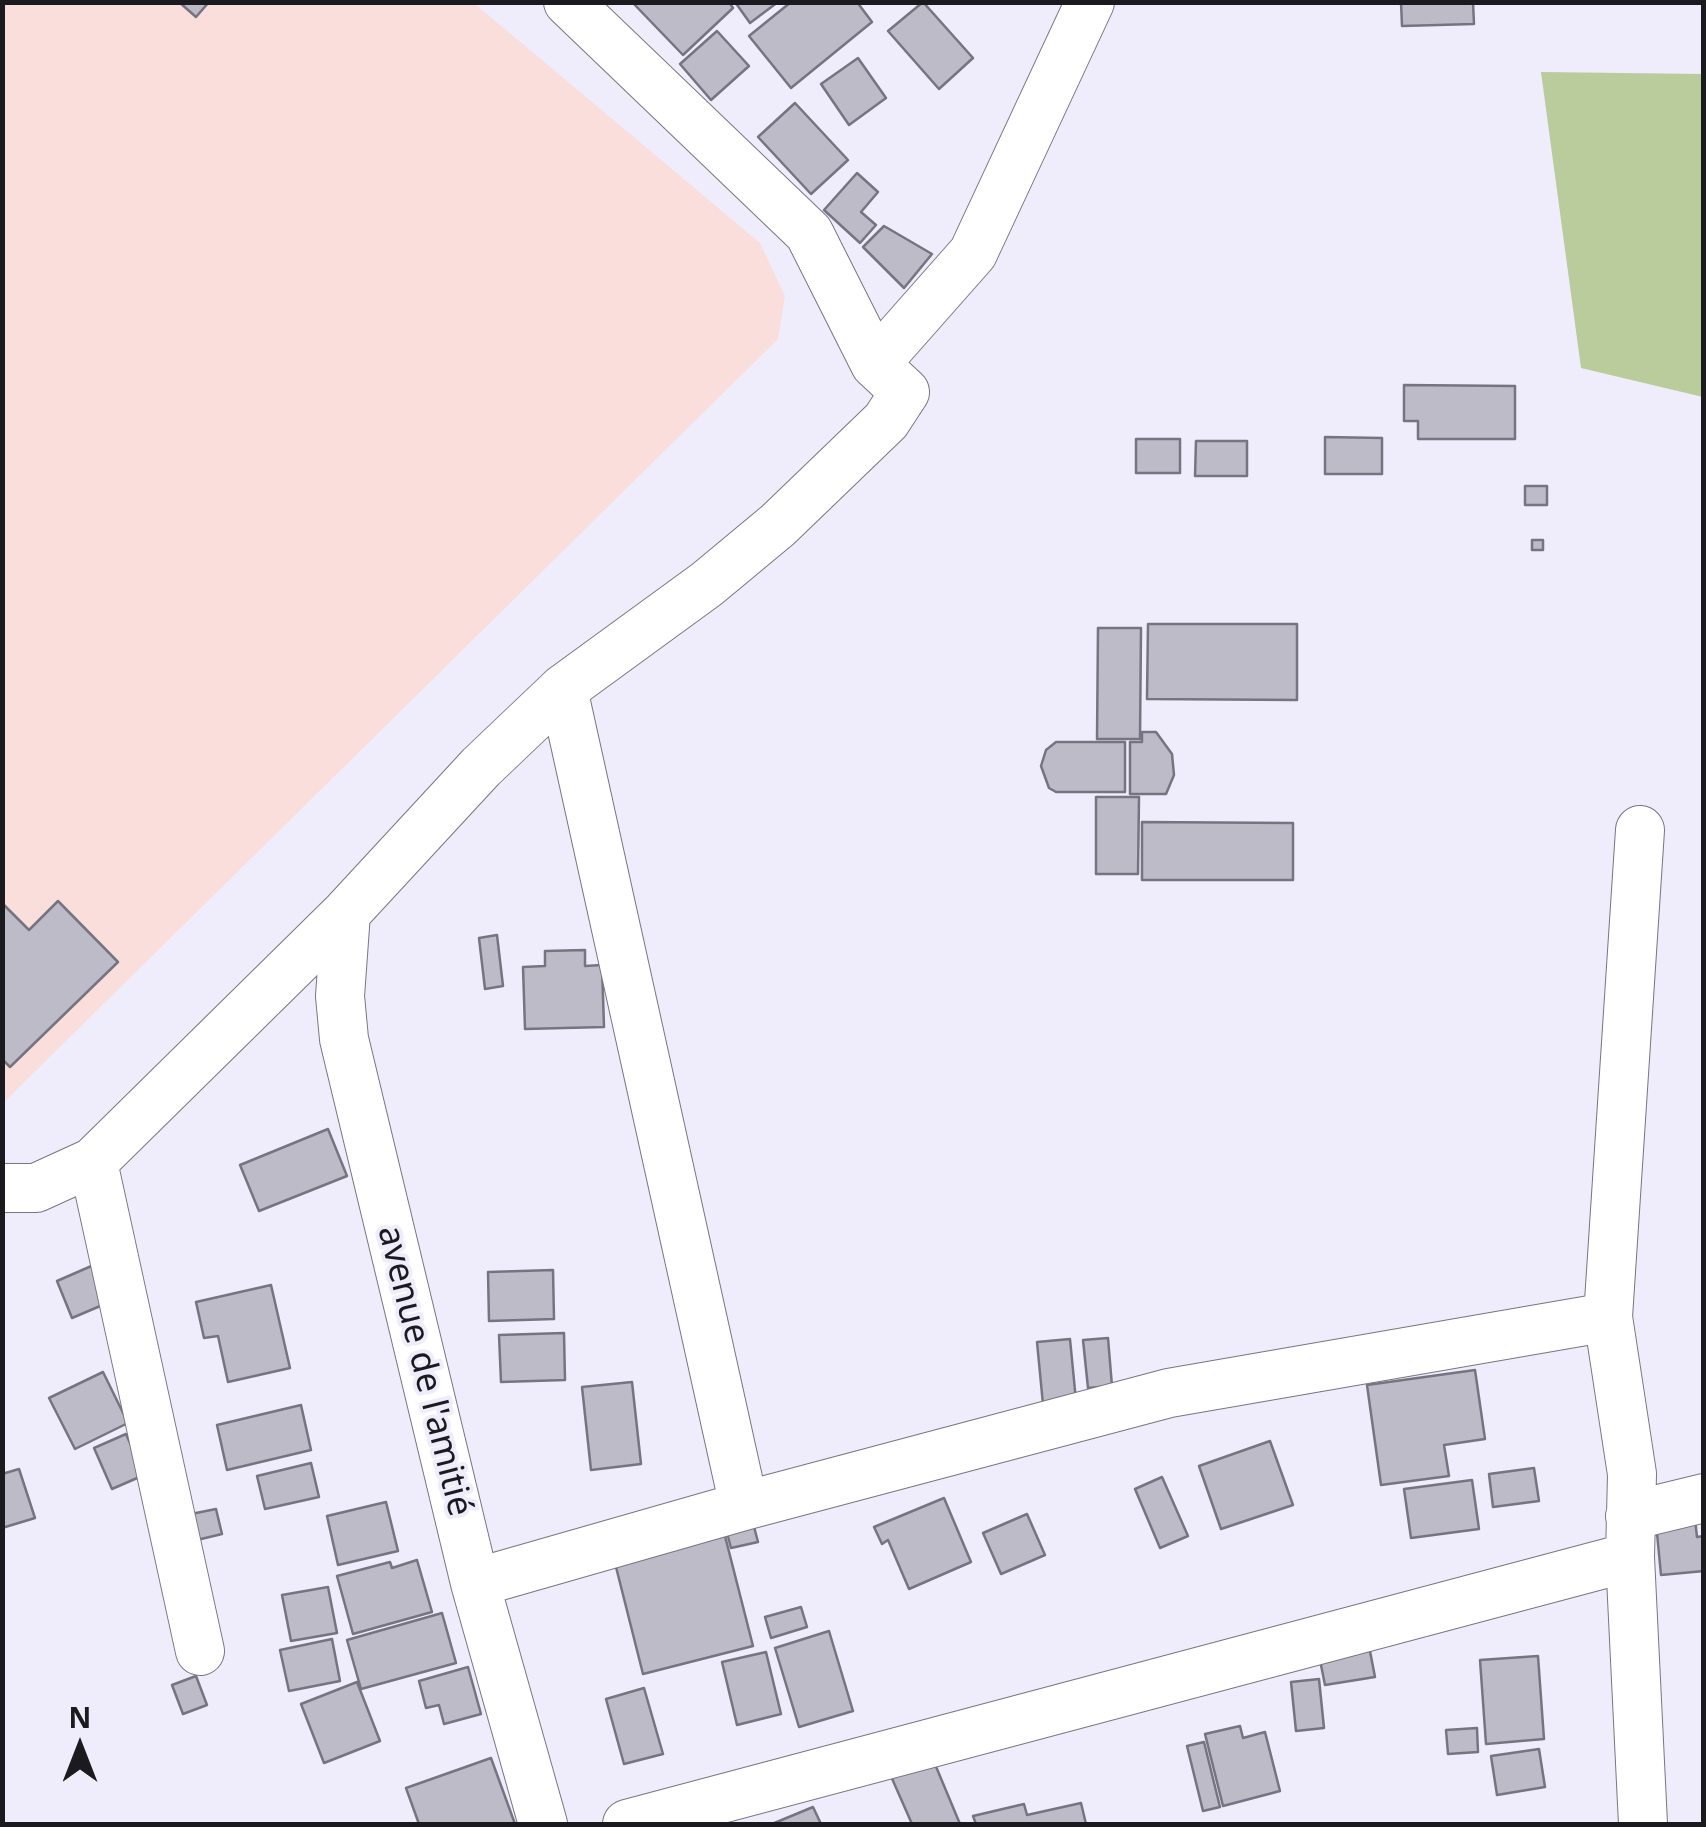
<!DOCTYPE html>
<html>
<head>
<meta charset="utf-8">
<style>
  body { margin:0 }
  #map { position:relative; width:1706px; height:1827px; overflow:hidden; background:#efedfb; font-family:"Noto Sans",sans-serif }
  canvas { display:block }
  .frame { position:absolute; inset:0; border:5px solid #1a1a1f; pointer-events:none }
  .north { position:absolute; left:30px; top:1697px; width:100px; height:100px; -webkit-text-stroke:8px #efedfb; paint-order:stroke; rotate:0deg; font-size:28px; font-weight:700; line-height:40px; text-align:center; color:#1a1a1f }
  .north::after { content:''; display:block; margin:auto; width:35px; height:45px; background:#1a1a1f; clip-path:polygon(50% 0,100% 100%,50% 72%,0 100%) }
</style>
</head>
<body>
<div id="map">
<canvas width="1706" height="1827"></canvas>
<div class="frame"></div>
<div class="north">N</div>
</div>
<script>
const context = document.querySelector('canvas').getContext('2d');
context.lineJoin = 'round';
function paint(path, color) { context.fillStyle = color; context.fill(path, 'evenodd'); }
function trace(path, color, width, dash) { context.strokeStyle = color; context.lineWidth = width; context.lineCap = dash ? 'butt' : 'round'; context.setLineDash(dash || []); context.stroke(path); }
function drawText(font, color, halo, rows, align = 'center') {
  context.font = font + ' "Noto Sans",sans-serif'; context.lineWidth = 8; context.setLineDash([]); context.textBaseline = 'middle'; context.strokeStyle = halo; context.fillStyle = color; for (const [text, x, y, turn = 0] of rows) {
    context.save(); context.translate(x, y); context.rotate((+turn || 0) * Math.PI / 180); context.textAlign = isNaN(turn) ? turn : align; if (halo) context.strokeText(text, 0, 0); context.fillText(text, 0, 0); context.restore();
  }
}
paint(new Path2D(`
  M3 3H474L760 243 785 296 778 339 3 1103Z`), '#f9dedc');
paint(new Path2D(`
  M1541 72 1703 74V397L1581 368Z`), '#bacb9c');
const building = new Path2D(`
  M179 2H209L196 17Z
  M632 2H729L733 8 683 55Z
  M735 2H778L750 23Z
  M791 2H857L872 22 791 88 749 36Z
  M923 2 973 58 939 89 888 31Z
  M1401 2H1473L1474 24 1402 26Z
  M717 31 749 66 711 100 680 64Z
  M858 58 886 98 849 125 821 84Z
  M795 103 848 160 811 194 758 137Z
  M857 173 878 192 861 212 876 225 860 243 824 210Z
  M884 226 932 254 904 288 863 247Z
  M1404 385 1515 386V439H1418V421H1404Z
  M1325 437 1382 438V474H1325Z
  M1136 439H1180V473H1136Z
  M1196 441H1247V476H1195Z
  M1525 486H1547V505H1525Z
  M1532 540H1543V550H1532Z
  M1148 624H1297V700L1147 699Z
  M1098 628H1141L1140 739H1097Z
  M1142 732H1156L1172 754 1174 775 1166 794H1130V742H1142Z
  M1056 742H1125V792H1056L1049 788 1041 766 1046 750Z
  M1096 797H1139L1138 874H1096Z
  M1142 822 1293 823V880H1142Z
  M58 901 118 962 10 1067 2 1059V903L29 930Z
  M497 935 503 986 485 989 479 938Z
  M585 950V966L602 965 604 1027 525 1029 523 967 545 966V951Z
  M328 1129 347 1176 259 1211 240 1165Z
  M96 1264 112 1301 72 1318 57 1281Z
  M553 1270 554 1319 489 1321 488 1272Z
  M271 1285 290 1368 228 1382 218 1336 204 1338 196 1302Z
  M564 1333 565 1380 501 1382 499 1335Z
  M1108 1338 1112 1386 1088 1388 1083 1340Z
  M1070 1339 1077 1411 1044 1415 1037 1342Z
  M1475 1370 1485 1439 1444 1445 1449 1476 1381 1485 1367 1385Z
  M103 1372 128 1423 75 1449 49 1398Z
  M632 1382 641 1464 591 1470 582 1387Z
  M301 1405 311 1450 227 1470 217 1425Z
  M126 1434 144 1475 112 1489 94 1448Z
  M1270 1441 1293 1505 1221 1529 1199 1466Z
  M311 1463 319 1497 265 1509 257 1476Z
  M1534 1468 1539 1501 1493 1507 1489 1474Z
  M19 1469 35 1518 2 1528V1474Z
  M1162 1477 1188 1536 1160 1548 1135 1489Z
  M1472 1480 1479 1529 1411 1538 1404 1489Z
  M944 1498 971 1562 909 1589 888 1540 882 1544 874 1527Z
  M386 1502 398 1551 338 1565 327 1516Z
  M216 1509 222 1534 197 1540 191 1514Z
  M1027 1514 1045 1555 1001 1574 983 1533Z
  M752 1519 758 1542 731 1548 725 1525Z
  M1695 1519 1697 1537 1704 1536V1571L1661 1575 1656 1523Z
  M725 1536 753 1646 643 1674 615 1563Z
  M417 1560 432 1612 353 1634 337 1576 390 1562 392 1568Z
  M328 1587 337 1633 291 1641 282 1595Z
  M801 1607 807 1627 771 1638 765 1617Z
  M442 1613 456 1663 361 1689 347 1640Z
  M829 1631 853 1711 799 1727 775 1648Z
  M332 1639 340 1681 289 1691 280 1650Z
  M1369 1646 1375 1677 1325 1685 1319 1655Z
  M766 1652 781 1714 737 1725 722 1662Z
  M1538 1656 1544 1739 1486 1744 1480 1660Z
  M468 1667 481 1714 444 1724 439 1705 426 1708 419 1681Z
  M196 1676 207 1705 183 1714 172 1685Z
  M1319 1679 1324 1728 1296 1731 1291 1682Z
  M357 1682 380 1741 324 1763 301 1704Z
  M644 1688 663 1754 624 1764 606 1699Z
  M1240 1726 1243 1738 1265 1732 1280 1791 1223 1806 1205 1734Z
  M1477 1728 1478 1752 1448 1754 1446 1730Z
  M1204 1742 1220 1807 1203 1811 1187 1746Z
  M1539 1749 1545 1787 1497 1795 1491 1756Z
  M932 1757 960 1824H912L890 1774Z
  M491 1758 515 1824H419L406 1788Z
  M1081 1803 1086 1824H976L973 1816 1024 1804 1027 1815Z
  M813 1807 821 1824H772Z`);
paint(building, '#bdbbc8');
trace(building, '#767480', 2.5);
const street = new Path2D(`
  M875 364 973 253 1090 2
  M563 689 744 1506
  M1640 830 1608 1317 1632 1474 1630 1557 1643 1824
  M346 913 340 996 344 1039 475 1583 543 1824
  M93 1162 200 1651
  M2 1188H36L93 1162 346 913 481 767 563 689 707 584 778 525 886 421 905 392 875 364 809 233 568 2
  M1630 1516 1704 1498
  M475 1583 744 1506 1169 1393 1608 1317
  M627 1824 1630 1557`);
trace(street, '#787683', 50);
trace(street, '#fff', 48);
drawText('35px', '#1a1a1f', '#efedfb', [
  ["avenue de l'amitié",424,1371,76]
]);
</script>
</body>
</html>
